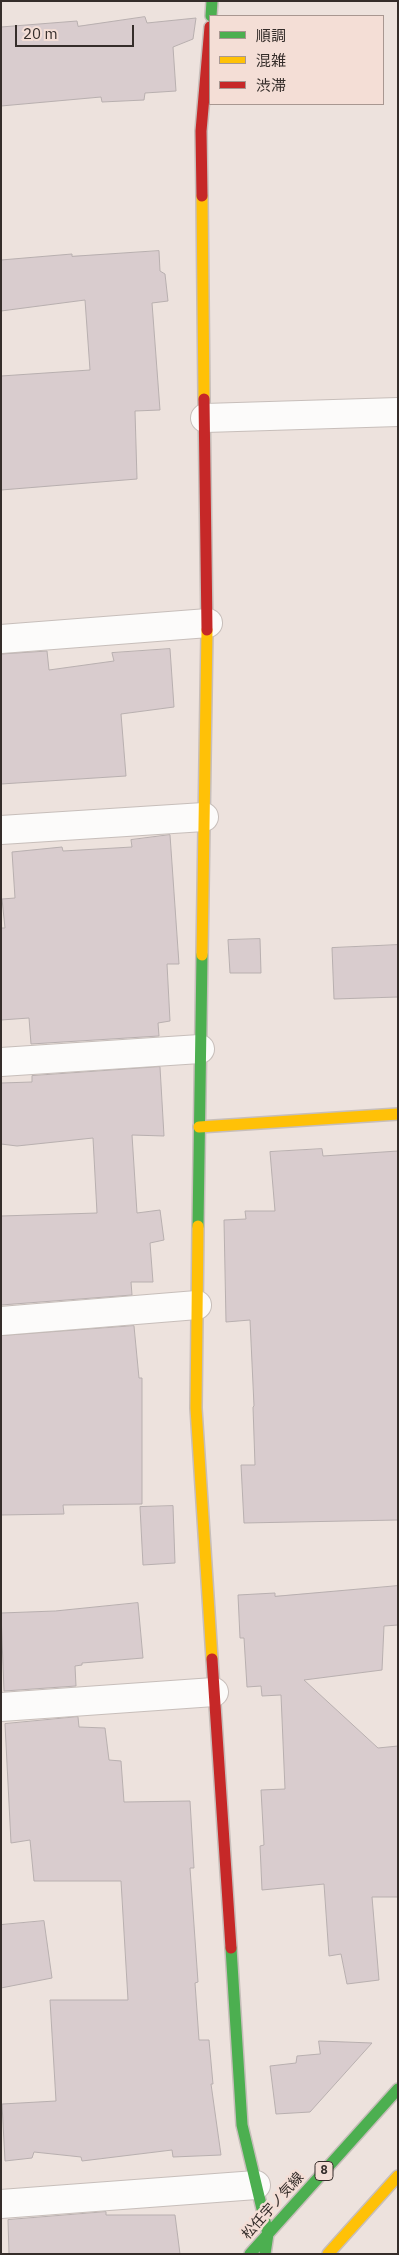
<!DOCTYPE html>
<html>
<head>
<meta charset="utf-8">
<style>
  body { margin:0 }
  #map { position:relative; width:399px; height:2255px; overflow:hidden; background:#ede2dd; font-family:"IBM Plex Sans","Noto Sans JP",sans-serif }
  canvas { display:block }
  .frame { position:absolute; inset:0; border:2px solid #352d2a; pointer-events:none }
  .legend { position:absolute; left:209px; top:15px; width:175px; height:90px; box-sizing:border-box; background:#f4ded6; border:1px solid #a89791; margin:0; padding:6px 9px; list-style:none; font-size:15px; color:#352d2a }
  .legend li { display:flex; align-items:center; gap:10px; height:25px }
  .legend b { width:25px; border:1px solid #a89791 }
  .scale { position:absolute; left:15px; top:25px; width:119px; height:22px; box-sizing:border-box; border:2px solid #352d2a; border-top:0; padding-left:6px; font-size:15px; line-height:18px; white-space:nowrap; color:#352d2a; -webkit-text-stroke:4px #f4ded6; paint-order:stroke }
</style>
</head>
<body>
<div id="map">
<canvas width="399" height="2255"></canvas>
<div class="frame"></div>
<ul class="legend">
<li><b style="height:6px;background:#4caf50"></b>順調</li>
<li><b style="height:6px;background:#ffc107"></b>混雑</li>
<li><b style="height:6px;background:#c62828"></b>渋滞</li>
</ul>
<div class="scale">20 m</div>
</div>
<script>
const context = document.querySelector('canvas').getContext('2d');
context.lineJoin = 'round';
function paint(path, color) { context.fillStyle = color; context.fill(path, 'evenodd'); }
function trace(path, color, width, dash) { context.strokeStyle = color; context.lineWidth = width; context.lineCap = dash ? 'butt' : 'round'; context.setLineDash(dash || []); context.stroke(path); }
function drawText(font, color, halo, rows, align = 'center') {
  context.font = font + ' "IBM Plex Sans","Noto Sans JP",sans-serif'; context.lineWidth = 5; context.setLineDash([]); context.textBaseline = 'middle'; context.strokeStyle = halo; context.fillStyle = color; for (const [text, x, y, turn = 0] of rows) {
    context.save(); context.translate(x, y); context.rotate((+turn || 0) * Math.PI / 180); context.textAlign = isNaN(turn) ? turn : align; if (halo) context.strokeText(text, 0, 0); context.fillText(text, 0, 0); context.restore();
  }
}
const building = new Path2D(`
  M145 17 147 23 196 18 193 39 173 47 176 91 145 93 144 100 102 102 101 97 1 106V27L77 21 78 26Z
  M159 251 160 271 165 274 168 301 152 303 160 410 135 411 137 479 1 490V376L90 370 85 300 1 311V260L72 254V256Z
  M170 649 174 707 121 714 126 776 1 784V654L47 651 49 670 114 661 112 653Z
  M170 835 179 964H167L170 1021 158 1023 159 1036 31 1044 29 1018 1 1020V928H5L2 899 15 898 12 852 62 847 63 851 132 847 131 840Z
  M260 939 261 973H230L228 940Z
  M398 945V997L334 999 332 948Z
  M160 1067 164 1136 132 1135 137 1213 160 1210 164 1240 150 1243 153 1282H131L132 1295 1 1305V1216L97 1213 93 1138 17 1146 1 1144V1083L32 1082V1076Z
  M322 1149 323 1156 398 1151V1520L244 1523 241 1465H255L253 1407 254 1406 250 1320 226 1322 224 1220 246 1219 245 1211H275L270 1152Z
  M134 1326 139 1378H142V1504L63 1505 64 1514 1 1515V1336Z
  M173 1506 175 1563 143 1565 140 1507Z
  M398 1586V1625L384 1626 382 1670 304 1680 378 1748 398 1746V1897H372L379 1980 347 1984 341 1954 329 1956 324 1884 262 1890 260 1846 264 1845 261 1790 285 1789 281 1695 262 1696 261 1686 247 1687 244 1638H240L238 1595 275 1593V1596Z
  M138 1603 143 1658 82 1663V1665L75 1666 76 1686 4 1691 1 1613 55 1611Z
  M78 1717 79 1727 105 1728 109 1760 121 1761 124 1802 190 1801 194 1868H190L198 1982 195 1983 199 2040H209L213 2084H211L221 2155 173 2157 172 2150 82 2161 81 2157 34 2152 32 2158 5 2161 2 2104 56 2101 50 2000H128L121 1881H34L30 1840 11 1843 5 1724Z
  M44 1921 52 1978 1 1988V1925Z
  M319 2041 372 2043 310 2112 276 2114 270 2066 296 2063 297 2056 320 2054Z
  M106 2212V2215H175L180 2254H9L8 2220Z`);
paint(building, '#d9ccce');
trace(building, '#b8afaf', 1);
const street = new Path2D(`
  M205 418 398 412
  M1 639 208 623
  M1 830 204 817
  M1 1062 200 1049
  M1 1321 197 1305
  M1 1707 214 1692
  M1 2204 256 2185`);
const fast = new Path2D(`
  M211 16 212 1
  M198 1226 202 955
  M231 1948 242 2125 268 2234 265 2254
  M250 2254 398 2089`);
const slow = new Path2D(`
  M202 196 204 399
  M202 955 207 630
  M199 1127 398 1114
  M198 1226 196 1408 212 1659
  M328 2254 398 2176`);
const jam = new Path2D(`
  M202 196 201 131 210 27
  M204 399 207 630
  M212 1659 231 1948`);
trace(street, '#c7beba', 30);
trace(fast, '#c7beba', 14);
trace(slow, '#c7beba', 14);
trace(jam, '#c7beba', 14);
trace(street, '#fcfbfa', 28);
trace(fast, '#4caf50', 11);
trace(slow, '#ffc107', 11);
trace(jam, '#c62828', 11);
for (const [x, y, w] of [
  [324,2171,18]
]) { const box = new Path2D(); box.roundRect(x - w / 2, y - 9.5, w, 19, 4); context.fillStyle = '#f4ded6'; context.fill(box); trace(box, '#352d2a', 1); }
drawText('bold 12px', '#352d2a', null, [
  ["8",324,2171]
]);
drawText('14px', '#352d2a', '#f4ded6', [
  ["松任宇ノ気線",273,2206,-48]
]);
</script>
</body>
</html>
